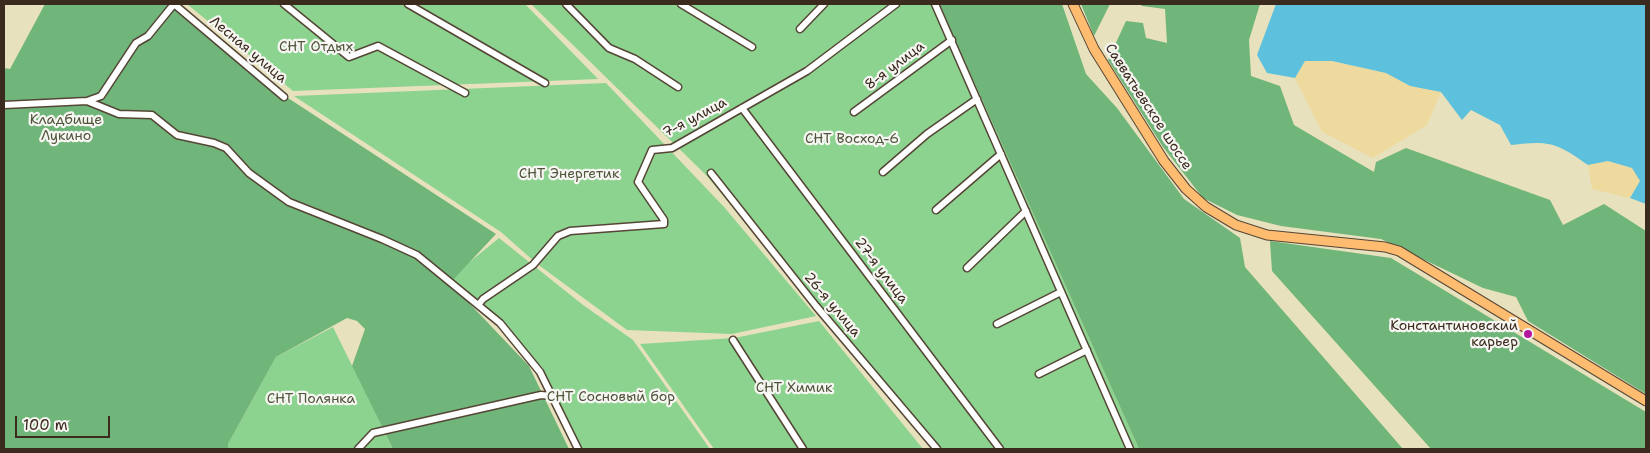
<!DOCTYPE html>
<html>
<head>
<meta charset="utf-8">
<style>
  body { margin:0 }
  #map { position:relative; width:1650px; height:453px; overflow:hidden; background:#e8e1be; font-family:"Shantell Sans",sans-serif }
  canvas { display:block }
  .frame { position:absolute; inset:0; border:5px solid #3b2a1e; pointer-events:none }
  .scale { position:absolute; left:15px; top:416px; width:95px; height:22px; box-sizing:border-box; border:2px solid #3b2a1e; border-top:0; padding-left:6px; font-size:15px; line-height:18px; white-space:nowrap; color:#3b2a1e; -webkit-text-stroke:4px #f6f6f2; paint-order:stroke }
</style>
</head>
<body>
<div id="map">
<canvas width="1650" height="453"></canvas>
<div class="frame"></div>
<div class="scale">100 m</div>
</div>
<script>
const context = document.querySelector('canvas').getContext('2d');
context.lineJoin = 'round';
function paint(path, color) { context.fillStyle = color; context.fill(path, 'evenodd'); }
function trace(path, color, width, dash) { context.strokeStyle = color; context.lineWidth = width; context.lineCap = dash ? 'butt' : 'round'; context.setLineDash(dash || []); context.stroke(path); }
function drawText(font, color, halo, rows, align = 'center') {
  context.font = font + ' "Shantell Sans",sans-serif'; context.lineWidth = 4.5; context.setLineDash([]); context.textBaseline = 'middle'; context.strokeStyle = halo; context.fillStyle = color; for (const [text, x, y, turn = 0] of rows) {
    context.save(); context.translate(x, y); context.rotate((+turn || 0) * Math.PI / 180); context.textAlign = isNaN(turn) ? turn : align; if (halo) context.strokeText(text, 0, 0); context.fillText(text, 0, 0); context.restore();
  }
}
paint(new Path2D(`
  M187 4H525L598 79 293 91Z
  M531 4H939L1139 449H934L706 175Z
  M606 83 724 207 816 316 732 334 627 330 536 263 501 232 294 96Z
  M499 238 583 305 633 340 710 449H578L542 367 450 278Z
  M819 321 923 449H714L640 344 734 338Z
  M333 327 393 449H228V444L276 357Z`), '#8bd38e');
paint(new Path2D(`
  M45 4H178L288 98 496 234 450 283 529 366 569 449H393L352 366 365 329 357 321 347 318 276 357 228 444V449H4V68L10 69Z
  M939 4H1062L1086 74 1117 108 1184 199 1240 238 1245 267 1403 449H1139Z
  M1081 4H1110L1094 36Z
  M1140 4H1260L1249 40 1251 76 1280 86 1294 125 1374 172 1376 162 1406 148 1550 200 1563 225 1604 204 1646 231V394L1528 321 1516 297 1483 288 1381 239 1281 226 1237 215 1203 198 1163 147 1108 60 1126 21 1143 23 1146 38 1167 43 1165 9 1142 6Z
  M1270 241 1391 258 1646 412V449H1431L1272 271Z`), '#70b579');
paint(new Path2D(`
  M1305 61H1332L1386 73 1410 86 1441 92 1427 125 1373 158 1322 132 1295 78Z
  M1608 161 1632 168 1640 181 1630 198 1592 189 1588 165Z`), '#eeda9e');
paint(new Path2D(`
  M1276 4H1646V204L1630 198 1640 181 1632 168 1608 161 1588 165C1557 143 1550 140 1511 145L1500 125 1471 110 1462 120 1441 92 1410 86 1386 73 1332 61H1305L1295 78 1267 73 1257 55Z`), '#5dc0dc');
const minor = new Path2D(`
  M284 4 349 57 378 46 465 93
  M408 4 545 83
  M566 4 609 48 635 59 678 87
  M681 4 752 47
  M935 4 1130 449
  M800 29 824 4
  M87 101 119 114 152 115 177 135 214 143 226 148 249 173 289 202 382 239 417 255 500 323 540 372 578 449
  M4 105 87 101 101 96 136 43 148 36 174 4 284 97
  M742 108 1000 449
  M854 112 952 40
  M883 172 927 134 977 99
  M711 173 816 306 937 449
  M936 210 1001 154
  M967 268 1026 211
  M479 304 483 299 533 265 558 236 570 231 664 224V220L638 182 652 150 672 148 807 71 896 4
  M997 324 1061 292
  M733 340 803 449
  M1039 374 1087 350
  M358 449 373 433 541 395 552 396`);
const major = new Path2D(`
  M1073 4 1094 49 1164 161 1186 189 1206 207 1236 225 1267 235 1385 247 1399 251 1646 401`);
trace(minor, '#554536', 9);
trace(major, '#554536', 11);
trace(minor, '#fff', 6);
trace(major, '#febc70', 9);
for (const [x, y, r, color] of [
  [1528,334,5,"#b5179e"]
]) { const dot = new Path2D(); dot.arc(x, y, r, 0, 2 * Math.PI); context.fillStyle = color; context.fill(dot); trace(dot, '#f6f6f2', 2); }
drawText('14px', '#4f543a', '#f6f6f2', [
  ["СНТ Отдых",316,47],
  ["Кладбище",66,120],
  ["Лукино",66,136],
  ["СНТ Восход-6",852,139],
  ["СНТ Энергетик",569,174],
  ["СНТ Химик",794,388],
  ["СНТ Сосновый бор",611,397],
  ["СНТ Полянка",311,399]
]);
drawText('14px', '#3b2a1e', '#f6f6f2', [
  ["Лесная улица",248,50,40],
  ["8-я улица",895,66,-37],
  ["Савватьевское шоссе",1148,107,57],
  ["7-я улица",695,118,-28],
  ["27-я улица",881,271,53],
  ["26-я улица",832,305,50]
]);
drawText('14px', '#3b2a1e', '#f6f6f2', [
  ["Константиновский",1518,326],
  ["карьер",1518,342]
], 'right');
</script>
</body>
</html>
